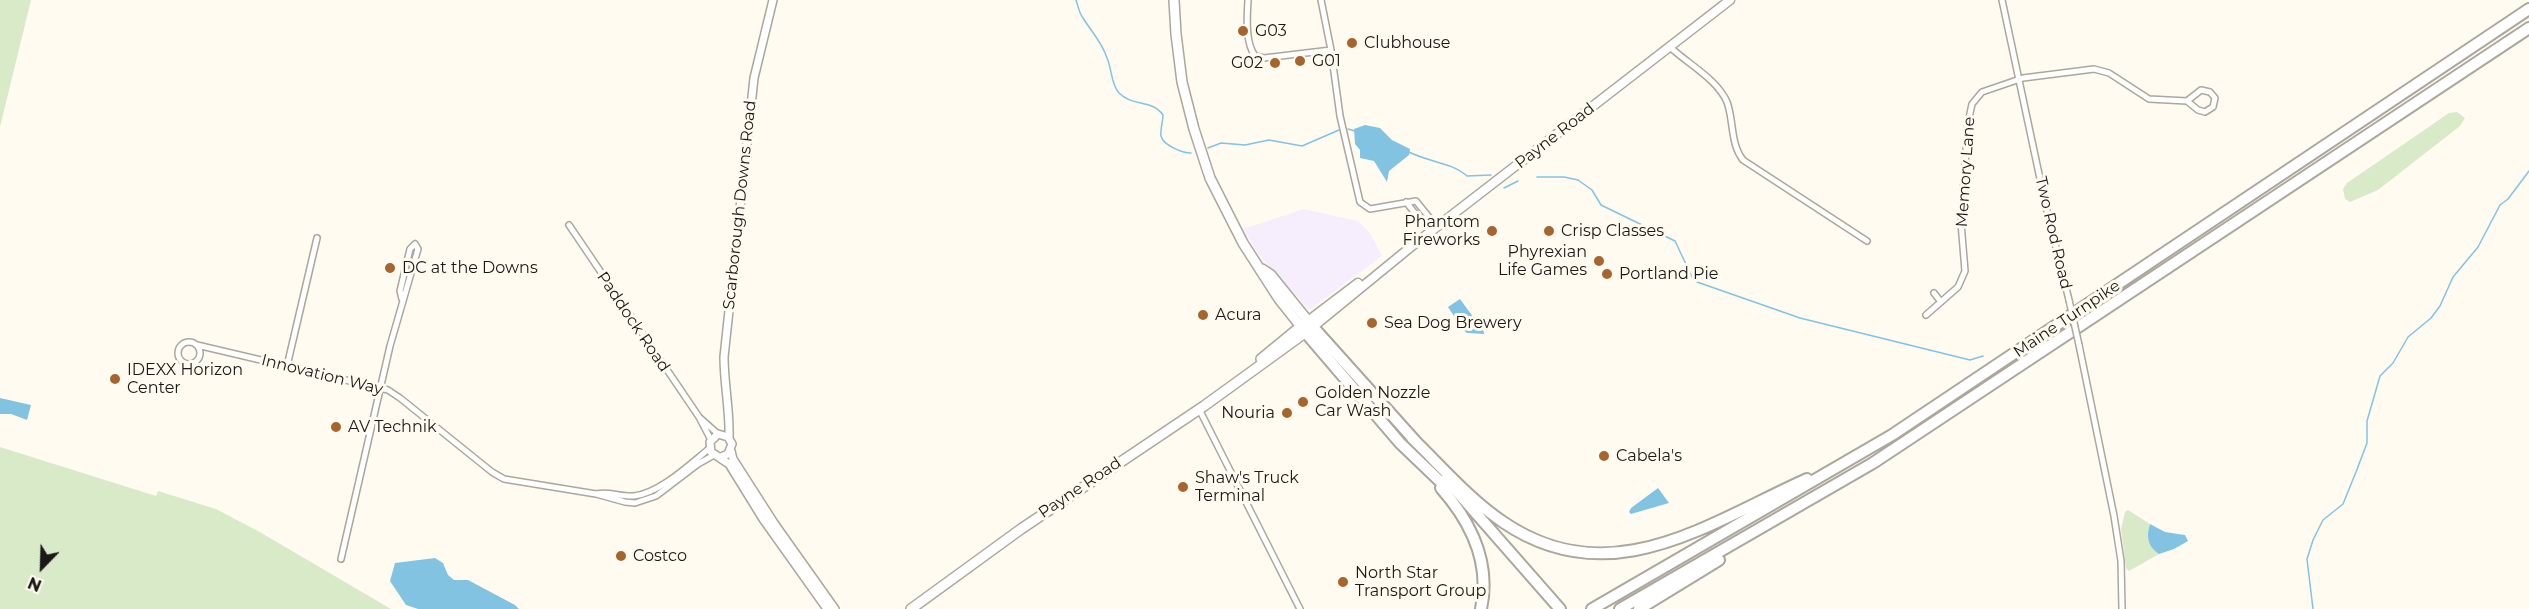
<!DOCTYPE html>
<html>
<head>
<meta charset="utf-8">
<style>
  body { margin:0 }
  #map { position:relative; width:2529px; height:609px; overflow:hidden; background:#fffbf1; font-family:Montserrat,sans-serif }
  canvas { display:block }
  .north { position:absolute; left:12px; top:537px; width:60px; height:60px; -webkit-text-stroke:4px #fffbf1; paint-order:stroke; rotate:203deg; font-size:16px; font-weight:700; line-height:24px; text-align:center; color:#1b1915 }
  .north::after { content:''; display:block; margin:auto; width:21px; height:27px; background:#1b1915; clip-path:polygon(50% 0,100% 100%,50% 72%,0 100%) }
</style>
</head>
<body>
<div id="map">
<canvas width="2529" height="609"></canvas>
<div class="north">N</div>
</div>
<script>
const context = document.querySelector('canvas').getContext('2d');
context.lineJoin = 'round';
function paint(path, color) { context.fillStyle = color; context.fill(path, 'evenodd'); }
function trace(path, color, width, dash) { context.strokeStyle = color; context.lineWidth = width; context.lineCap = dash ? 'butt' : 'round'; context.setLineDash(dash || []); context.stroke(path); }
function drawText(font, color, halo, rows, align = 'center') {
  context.font = font + ' Montserrat,sans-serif'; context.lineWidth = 6; context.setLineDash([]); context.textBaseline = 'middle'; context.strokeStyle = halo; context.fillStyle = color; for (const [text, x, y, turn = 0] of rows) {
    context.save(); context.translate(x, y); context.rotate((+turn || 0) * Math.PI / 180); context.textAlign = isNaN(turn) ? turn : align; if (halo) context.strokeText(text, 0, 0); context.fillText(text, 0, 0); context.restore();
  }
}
paint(new Path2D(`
  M1304 209 1358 221 1370 233 1382 256 1309 310 1258 254 1243 229Z`), '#f6edfd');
paint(new Path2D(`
  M0 0H31L0 127Z
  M2457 112 2465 118 2460 126 2378 190 2350 202 2345 199 2343 189 2347 183 2449 113Z
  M0 447 156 496 158 491 216 509 258 531 391 609H0Z
  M2128 510 2150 524C2146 536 2147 546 2159 554L2129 571 2126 568 2121 529 2125 512Z`), '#d9eac9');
paint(new Path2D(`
  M1365 125 1380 128 1392 140 1410 149 1409 155 1389 171 1387 182 1374 161 1360 158V150L1355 144 1354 129Z
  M1460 299 1484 332V334L1467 333 1463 330 1448 307Z
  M0 398 31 405 27 420 11 414H0Z
  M1658 488 1669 503 1631 514 1629 512 1631 508Z
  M2150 524 2165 532 2185 535 2188 541 2174 549 2159 554C2147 546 2146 536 2150 524Z
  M435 558 443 563 448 575 454 580H468L515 605 519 609H418L406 605 390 581 395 563Z`), '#82c3e2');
trace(new Path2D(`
  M1076 0C1078 6 1079 13 1083 18 1091 31 1102 42 1107 58 1112 69 1111 85 1119 93 1133 107 1152 99 1163 115 1163 121 1160 130 1161 136 1163 145 1182 153 1191 153
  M1348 129 1355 131
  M1208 148 1221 143 1245 145 1269 140 1302 146 1339 130
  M1409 152C1428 162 1451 162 1467 176L1491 175
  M1537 177H1564L1578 180 1592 190 1601 205 1675 241 1692 277 1697 282 1800 318 1970 360 1983 356
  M1504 188 1518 181
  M2313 609 2307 559 2313 540 2323 520 2343 504 2356 472 2367 443V421L2380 376 2393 363 2408 337 2431 318 2440 306 2453 277 2478 247 2500 205 2508 199 2529 171`), '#82c3e2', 1.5);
const minor = new Path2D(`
  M1248 0C1247 17 1245 42 1255 56L1264 58 1331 50
  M1321 0 1331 50 1340 116 1360 202 1370 209 1416 201 1437 227
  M2002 0 2046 207 2069 300
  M1670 47C1688 64 1717 79 1727 102 1734 121 1730 143 1743 160L1867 241
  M2201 90 2210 92 2215 98 2213 107 2205 112 2198 110 2187 101Z
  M1406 202 1430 232
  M569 225 699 417 711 440
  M1934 293 1941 302
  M402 299 400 291 410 249 415 244
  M1926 315 1958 287 1965 271 1961 223 1968 123 1972 104 1982 92 2023 78 2094 69 2109 73 2149 99 2187 101
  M178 353a11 11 0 1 1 22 0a11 11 0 1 1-22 0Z
  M197 345 388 390 400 398 492 472 504 479 596 494 625 502 635 503 656 496 698 464 714 455
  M2079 345 2114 516 2121 561 2122 609
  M287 366 317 238
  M1199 409 1300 609
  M699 417 718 434
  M596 494C609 491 621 497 634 496 660 493 690 464 710 448
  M341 559 390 346 418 249 415 244`);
const tertiary = new Path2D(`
  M729 437C730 411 724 384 724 357L754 78 773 0
  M731 451 733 459 774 523 835 609
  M721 457 728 454 732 444 728 437 718 434 710 442 711 452 729 464 763 519 827 609`);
const secondary = new Path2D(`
  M1308 321 1358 283
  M1313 327 1412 246 1730 0`);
const primary = new Path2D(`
  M1174 0 1176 34 1182 82 1194 129 1210 178 1243 243 1279 299 1306 333
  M1261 359 1306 322
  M911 609 1021 529 1204 406 1313 327 1271 275 1262 269`);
const motorway = new Path2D(`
  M1313 327 1417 443
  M1306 333 1400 443 1449 490
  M1412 438C1441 466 1469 499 1503 522 1610 595 1707 524 1807 479
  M1446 479 1560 609
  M1441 488C1471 522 1491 563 1481 609
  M1592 609 1892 435 2529 9
  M1620 609 1873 463 2529 28
  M1639 609 1719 560`);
trace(minor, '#aca79c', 8);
trace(tertiary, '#aca79c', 10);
trace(secondary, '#aca79c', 11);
trace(primary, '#aca79c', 12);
trace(motorway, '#aca79c', 14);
trace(minor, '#fff', 5);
trace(tertiary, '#fff', 7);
trace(secondary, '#fff', 8);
trace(primary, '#fff', 9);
trace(motorway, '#fff', 10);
const minorBridge = new Path2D(`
  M2069 300 2079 345`);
trace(minorBridge, '#aca79c', 8, []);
trace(minorBridge, '#fff', 5);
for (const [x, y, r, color] of [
  [1243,31,6,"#a5652d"],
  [1352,43,6,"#a5652d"],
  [1300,61,6,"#a5652d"],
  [1275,63,6,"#a5652d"],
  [1492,231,6,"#a5652d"],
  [1549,231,6,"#a5652d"],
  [1599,261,6,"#a5652d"],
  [390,268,6,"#a5652d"],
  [1607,274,6,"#a5652d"],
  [1203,315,6,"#a5652d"],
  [1372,323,6,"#a5652d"],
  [115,379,6,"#a5652d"],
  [1303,402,6,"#a5652d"],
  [1287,413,6,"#a5652d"],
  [336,427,6,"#a5652d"],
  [1604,456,6,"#a5652d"],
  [1183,487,6,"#a5652d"],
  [621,556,6,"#a5652d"],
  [1343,582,6,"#a5652d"]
]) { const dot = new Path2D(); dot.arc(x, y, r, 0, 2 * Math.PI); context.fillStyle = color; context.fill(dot); trace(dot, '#fffbf1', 2); }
drawText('16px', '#1b1915', '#fffbf1', [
  ["G03",1255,31],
  ["Clubhouse",1364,43],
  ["G01",1312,61],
  ["G02",1263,63,"right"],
  ["Phantom",1480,222,"right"],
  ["Fireworks",1480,240,"right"],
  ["Crisp Classes",1561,231],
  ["Phyrexian",1587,252,"right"],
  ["Life Games",1587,270,"right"],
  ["DC at the Downs",402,268],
  ["Portland Pie",1619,274],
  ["Acura",1215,315],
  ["Sea Dog Brewery",1384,323],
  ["IDEXX Horizon",127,370],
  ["Center",127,388],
  ["Golden Nozzle",1315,393],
  ["Car Wash",1315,411],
  ["Nouria",1275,413,"right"],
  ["AV Technik",348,427],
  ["Cabela's",1616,456],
  ["Shaw's Truck",1195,478],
  ["Terminal",1195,496],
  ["Costco",633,556],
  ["North Star",1355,573],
  ["Transport Group",1355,591]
], 'left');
drawText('16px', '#1b1915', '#fffbf1', [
  ["Payne Road",1555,136,-38],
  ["Memory Lane",1966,172,-86],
  ["Scarborough Downs Road",740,205,-84],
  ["Two Rod Road",2053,233,77],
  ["Maine Turnpike",2067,319,-34],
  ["Paddock Road",633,322,56],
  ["Innovation Way",322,375,14],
  ["Payne Road",1080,488,-34]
]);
</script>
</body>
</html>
